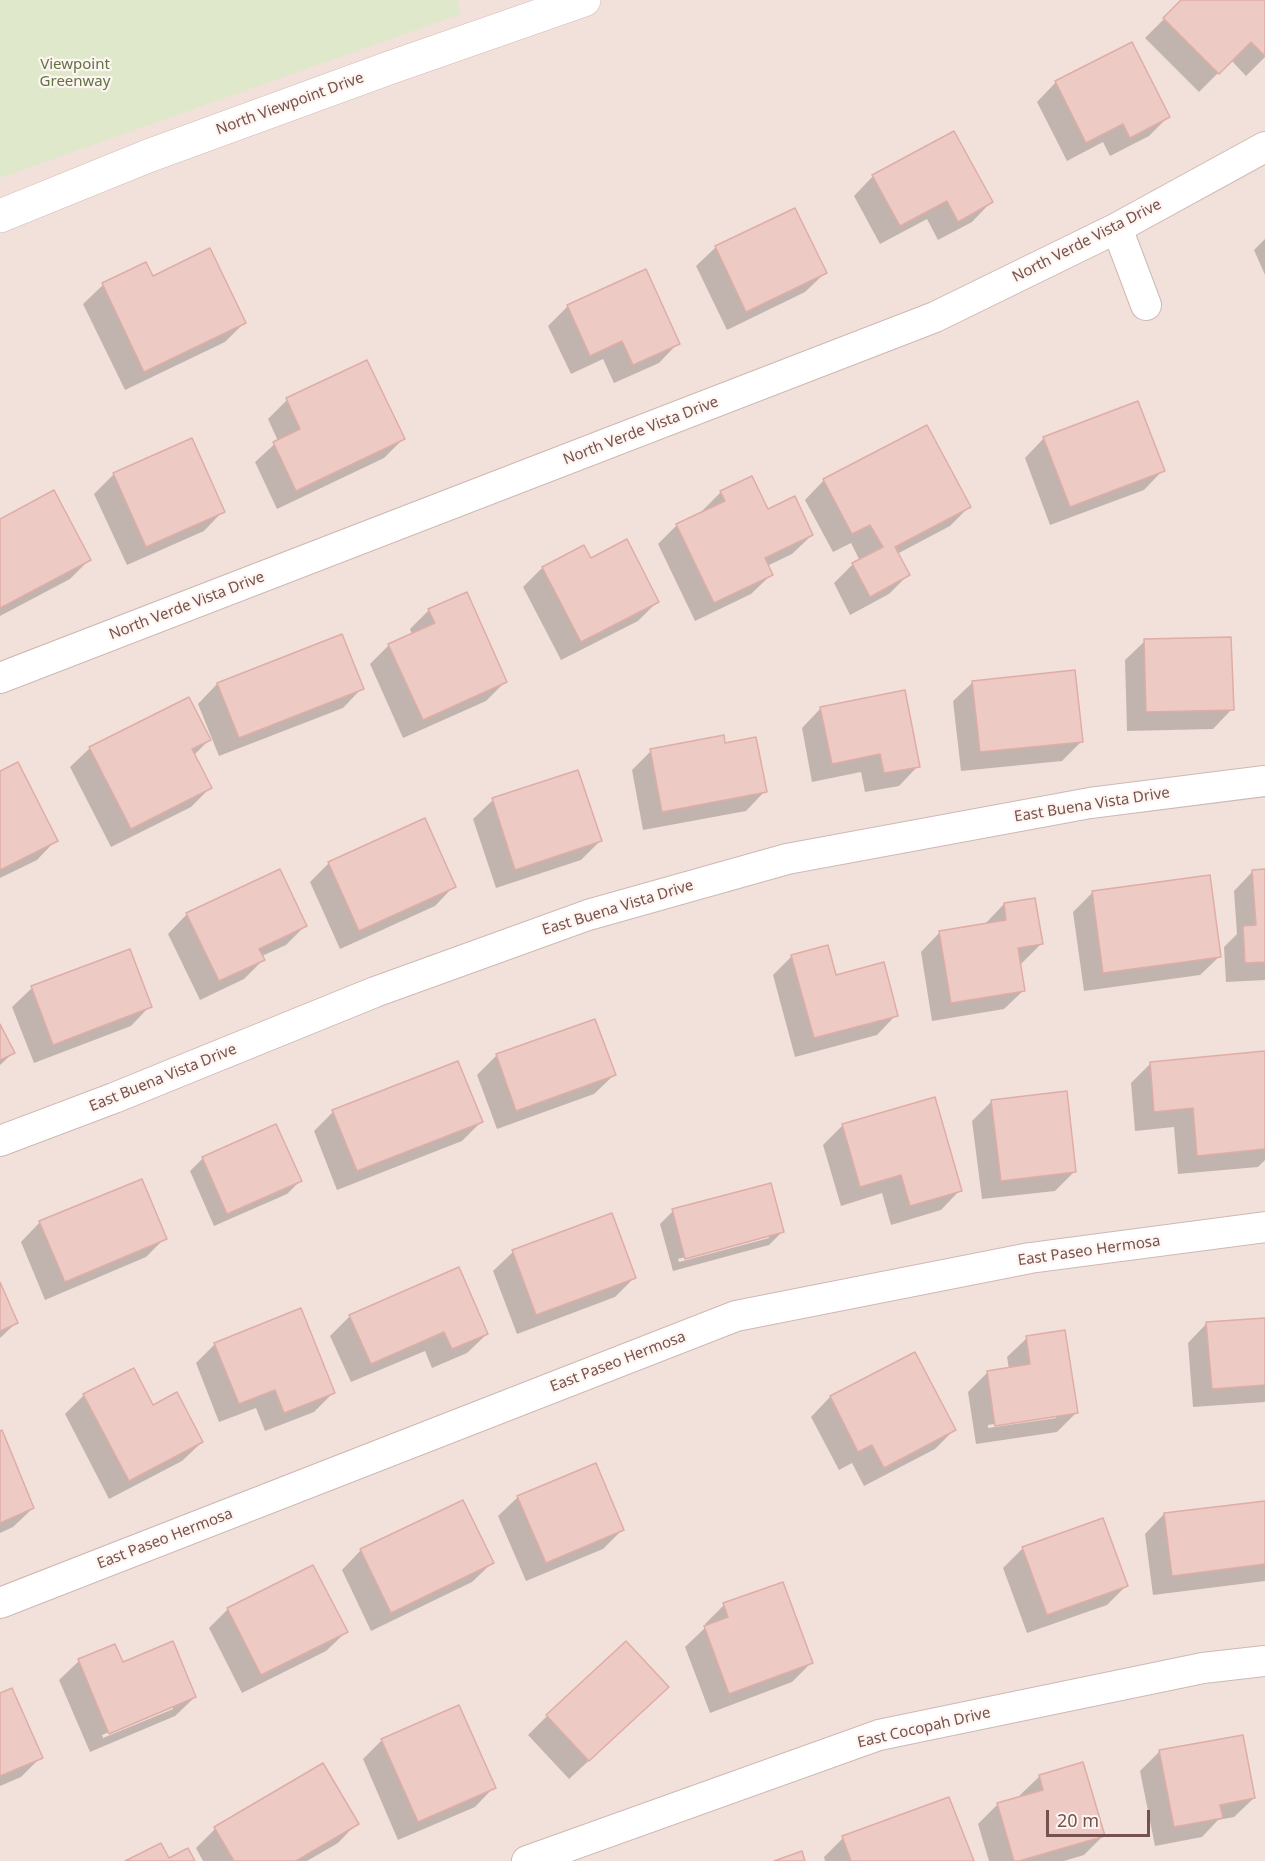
<!DOCTYPE html>
<html>
<head>
<meta charset="utf-8">
<style>
  body { margin:0 }
  #map { position:relative; width:1265px; height:1861px; overflow:hidden; background:#fbf0eb; font-family:"Noto Sans",sans-serif }
  canvas { display:block }
  .scale { position:absolute; left:1046px; top:1810px; width:104px; height:27px; box-sizing:border-box; border:3px solid #75524f; border-top:0; padding-left:8px; font-size:18px; line-height:21px; white-space:nowrap; color:#75524f; -webkit-text-stroke:4px #fef5f1; paint-order:stroke }
</style>
</head>
<body>
<div id="map">
<canvas width="1265" height="1861"></canvas>
<div class="scale">20 m</div>
</div>
<script>
const context = document.querySelector('canvas').getContext('2d');
context.lineJoin = 'round';
function paint(path, color) { context.fillStyle = color; context.fill(path, 'evenodd'); }
function trace(path, color, width, dash) { context.strokeStyle = color; context.lineWidth = width; context.lineCap = dash ? 'butt' : 'round'; context.setLineDash(dash || []); context.stroke(path); }
function drawText(font, color, halo, rows, align = 'center') {
  context.font = font + ' "Noto Sans",sans-serif'; context.lineWidth = 4.5; context.setLineDash([]); context.textBaseline = 'middle'; context.strokeStyle = halo; context.fillStyle = color; for (const [text, x, y, turn = 0] of rows) {
    context.save(); context.translate(x, y); context.rotate((+turn || 0) * Math.PI / 180); context.textAlign = isNaN(turn) ? turn : align; if (halo) context.strokeText(text, 0, 0); context.fillText(text, 0, 0); context.restore();
  }
}
paint(new Path2D(`
  M0 0H1265V1861H0Z`), '#f2e1da');
paint(new Path2D(`
  M0 0H457L461 14 0 178Z`), '#dfe8ca');
paint(new Path2D(`
  M1183 0H1263L1265 2V57L1246 76 1231 60 1199 92 1145 38Z
  M1056 82 1168 117 1149 136 1110 156 1103 142 1067 161 1037 102Z
  M873 176 991 202 972 222 938 240 927 219 880 244 854 196Z
  M1265 239V275L1254 250Z
  M716 247 825 273 805 292 727 330 696 266Z
  M145 264 152 278 244 323 225 342 125 390 83 304 103 285Z
  M568 306 678 343 659 363 614 383 603 359 571 374 548 326Z
  M287 400 403 439 384 458 277 509 255 462 278 441 268 419Z
  M1044 438 1163 470 1144 490 1050 525 1025 458Z
  M191 440 223 511 204 531 127 565 94 494 113 475Z
  M824 480 969 507 950 526 897 554 908 575 889 594 850 615 834 583 853 564 860 561 851 543 833 552 805 500Z
  M721 492 767 511 812 535 792 554 767 566 771 575 751 594 695 621 658 544 677 525 702 513V511Z
  M0 520 89 560 70 579 0 616Z
  M584 547 590 560 657 602 638 621 561 660 523 587 542 568Z
  M429 610 506 681 486 701 403 738 370 664 389 645 412 635 410 629Z
  M341 636 362 688 343 708 219 756 198 704 217 684Z
  M1145 641 1232 709 1213 729 1127 731 1125 660Z
  M973 682 1082 741 1062 761 961 771 953 701Z
  M821 708 918 766 899 786 865 792 861 772 812 782 802 728Z
  M209 740 194 755 210 788 191 807 111 847 70 767 90 748Z
  M724 745 765 791 746 811 643 830 632 770 651 751Z
  M0 772 56 840 37 860 0 878Z
  M493 800 600 841 581 860 496 888 473 819Z
  M329 863 454 886 435 906 340 949 310 882Z
  M1265 870V980L1226 982 1224 947 1237 934 1234 891 1253 871Z
  M1092 893 1220 956 1200 975 1084 991 1073 912Z
  M1004 904 1041 944 1022 963 1019 964 1024 990 1004 1009 932 1021 921 952 940 932 985 924Z
  M187 914 305 926 286 945 262 956 263 960 244 979 200 1000 168 934Z
  M792 956 834 977 896 1015 877 1035 795 1057 773 975Z
  M32 988 150 1006 131 1026 34 1063 12 1007Z
  M0 1027 13 1053 0 1065Z
  M1265 1053V1160L1258 1167 1178 1174 1174 1127 1135 1131 1131 1083 1150 1064Z
  M497 1055 614 1075 594 1094 497 1129 477 1075Z
  M992 1101 1075 1171 1055 1191 982 1199 972 1121Z
  M333 1112 481 1122 462 1141 337 1190 314 1131Z
  M843 1125 960 1190 941 1210 891 1225 882 1193 841 1206 823 1145Z
  M203 1158 300 1181 287 1194 214 1226 190 1171Z
  M673 1211 782 1232 769 1245 673 1271 660 1224ZM769 1235V1238L679 1262 678 1259Z
  M611 1215 634 1278 615 1297 517 1334 493 1271 513 1252Z
  M40 1222 165 1238 146 1257 45 1300 21 1242Z
  M0 1286 16 1323 0 1338Z
  M350 1316 487 1334 467 1353 432 1368 425 1351 351 1382 330 1336Z
  M1265 1319V1402L1193 1407 1188 1343 1207 1323Z
  M1027 1338 1076 1413 1057 1432 976 1444 968 1392 987 1373 1009 1369 1007 1357ZM1056 1415V1418L988 1428V1425Z
  M215 1344 333 1393 314 1412 265 1431 256 1408 219 1422 196 1363Z
  M915 1354 954 1430 935 1449 864 1486 852 1463 839 1470 811 1417 830 1397Z
  M84 1395 153 1407 202 1442 182 1461 109 1499 65 1414Z
  M0 1433 33 1508 13 1527 0 1533Z
  M518 1497 622 1530 603 1549 526 1581 498 1516Z
  M1265 1502V1581L1153 1595 1145 1534 1164 1514Z
  M1102 1520 1126 1586 1107 1605 1027 1633 1003 1568 1022 1549Z
  M361 1550 492 1563 472 1582 371 1631 342 1570Z
  M724 1605 811 1663 792 1682 710 1713 685 1647 706 1627 705 1624Z
  M228 1609 346 1632 326 1651 242 1693 209 1628Z
  M79 1661 122 1664 195 1697 175 1716 90 1752 59 1680ZM173 1705V1709L103 1738 102 1735Z
  M0 1695 41 1757 21 1777 0 1786Z
  M648 1706 569 1779 528 1735 547 1716Z
  M382 1740 494 1787 475 1807 398 1840 363 1759Z
  M1159 1752 1254 1798 1234 1817 1218 1820 1202 1837 1155 1846 1140 1771Z
  M322 1765 357 1823 338 1843 307 1861H203L196 1848 215 1829Z
  M1040 1776 1103 1836 1084 1855 1064 1861H989L978 1824 998 1804 1021 1798 1020 1795Z
  M843 1838 972 1861H825L824 1857Z`), '#0003');
const building = new Path2D(`
  M1181 0H1265V56L1251 42 1219 74 1163 18Z
  M1132 42 1170 117 1130 138 1123 124 1086 143 1055 81Z
  M954 131 993 202 958 222 947 201 900 226 872 175Z
  M795 208 827 273 746 312 715 246Z
  M210 248 246 323 144 372 102 283 146 262 153 276Z
  M646 269 680 344 633 365 622 341 590 356 567 305Z
  M367 360 405 439 296 491 273 442 300 429 286 398Z
  M1138 401 1165 471 1070 507 1043 437Z
  M927 425 971 507 895 547 910 575 870 597 852 563 883 547 870 525 852 534 823 479Z
  M192 438 225 512 146 547 113 473Z
  M752 476 768 509 795 496 813 535 765 558 773 575 714 603 676 524 725 501 720 491Z
  M54 490 91 560 0 608V519Z
  M627 539 659 602 581 642 542 567 584 545 591 558Z
  M467 592 507 682 423 720 388 644 435 623 428 609Z
  M342 634 364 689 239 738 217 683Z
  M1231 637 1234 710 1146 712 1144 639Z
  M1075 670 1083 742 980 752 972 681Z
  M905 690 920 767 884 773 880 754 832 764 820 707Z
  M189 697 211 740 192 749 212 788 131 829 89 747Z
  M724 735 725 743 756 737 767 792 662 812 650 749Z
  M18 762 58 841 0 870V771Z
  M578 770 602 841 515 870 492 798Z
  M425 818 456 887 359 931 328 862Z
  M280 869 307 926 259 949 265 960 219 981 186 913Z
  M1265 869V962L1245 963 1243 926 1256 925 1252 870Z
  M1210 875 1221 957 1103 973 1092 891Z
  M1035 898 1043 944 1018 948 1025 991 951 1003 939 931 1006 920 1004 903Z
  M828 945 836 975 884 962 898 1016 814 1038 791 955Z
  M130 949 152 1007 53 1045 31 986Z
  M595 1019 616 1075 516 1111 496 1054Z
  M0 1024 15 1053 0 1060Z
  M1265 1051V1149L1197 1156 1193 1108 1154 1112 1150 1062Z
  M458 1061 483 1122 357 1171 332 1110Z
  M1067 1091 1076 1172 1001 1181 991 1100Z
  M935 1097 962 1191 910 1206 901 1175 860 1187 842 1124Z
  M276 1124 302 1181 227 1214 202 1157Z
  M142 1179 167 1239 65 1282 39 1221Z
  M771 1183 784 1232 685 1259 672 1209Z
  M612 1213 636 1278 536 1315 512 1250Z
  M459 1267 488 1334 452 1349 444 1332 371 1364 349 1315Z
  M0 1282 18 1323 0 1331Z
  M301 1308 335 1393 284 1413 275 1390 239 1404 214 1343Z
  M1265 1318V1385L1212 1389 1206 1322Z
  M1065 1330 1078 1413 995 1426 987 1371 1030 1364 1026 1336Z
  M915 1352 956 1430 884 1468 872 1445 858 1452 830 1396Z
  M134 1368 153 1405 177 1392 203 1442 129 1481 83 1394Z
  M2 1430 34 1508 0 1523V1431Z
  M596 1463 624 1530 546 1563 517 1496Z
  M463 1500 494 1563 391 1613 360 1549Z
  M1265 1501V1564L1172 1576 1164 1513Z
  M1103 1518 1128 1586 1047 1615 1022 1547Z
  M313 1565 348 1632 261 1675 227 1608Z
  M783 1582 813 1663 729 1694 704 1626 728 1617 723 1603Z
  M173 1641 196 1697 109 1734 78 1659 115 1644 123 1662Z
  M626 1641 669 1687 589 1761 546 1715Z
  M12 1688 43 1758 0 1776V1693Z
  M459 1705 496 1788 418 1822 381 1739Z
  M1243 1735 1255 1798 1220 1805 1223 1818 1174 1827 1159 1750Z
  M1083 1762 1105 1836 1019 1861H1014L997 1803 1043 1790 1039 1775Z
  M323 1763 359 1824 296 1861H234L214 1827Z
  M949 1797 974 1861H851L842 1836Z
  M161 1843 169 1858 188 1848 195 1861H125Z
  M802 1851 805 1861H774Z`);
paint(building, '#eecac5');
trace(building, '#e0aca6', 1.5);
const street = new Path2D(`
  M1117 228 1146 305
  M0 678 935 317 1117 228 1265 147
  M0 1141 114 1098 375 992 588 915 787 859 1090 803 1265 781
  M0 1603 736 1316 1030 1258 1265 1227
  M527 1861 879 1735 1203 1668 1265 1661`);
const secondary = new Path2D(`
  M0 216 148 156 389 68 584 0`);
trace(street, '#cfb8b3', 32);
trace(secondary, '#d4b9b4', 34);
trace(street, '#fff', 30);
trace(secondary, '#fff', 33);
drawText('15px', '#5f7445', '#fef5f1', [
  ["Viewpoint",75,65],
  ["Greenway",75,82]
]);
drawText('15px', '#75524f', '#fef5f1', [
  ["North Viewpoint Drive",290,104,-20],
  ["North Verde Vista Drive",1087,241,-27],
  ["North Verde Vista Drive",641,431,-21],
  ["North Verde Vista Drive",187,606,-21],
  ["East Buena Vista Drive",1092,805,-9],
  ["East Buena Vista Drive",618,908,-17],
  ["East Buena Vista Drive",163,1078,-22],
  ["East Paseo Hermosa",1089,1251,-8],
  ["East Paseo Hermosa",618,1362,-21],
  ["East Paseo Hermosa",165,1539,-21],
  ["East Cocopah Drive",924,1728,-13]
]);
</script>
</body>
</html>
